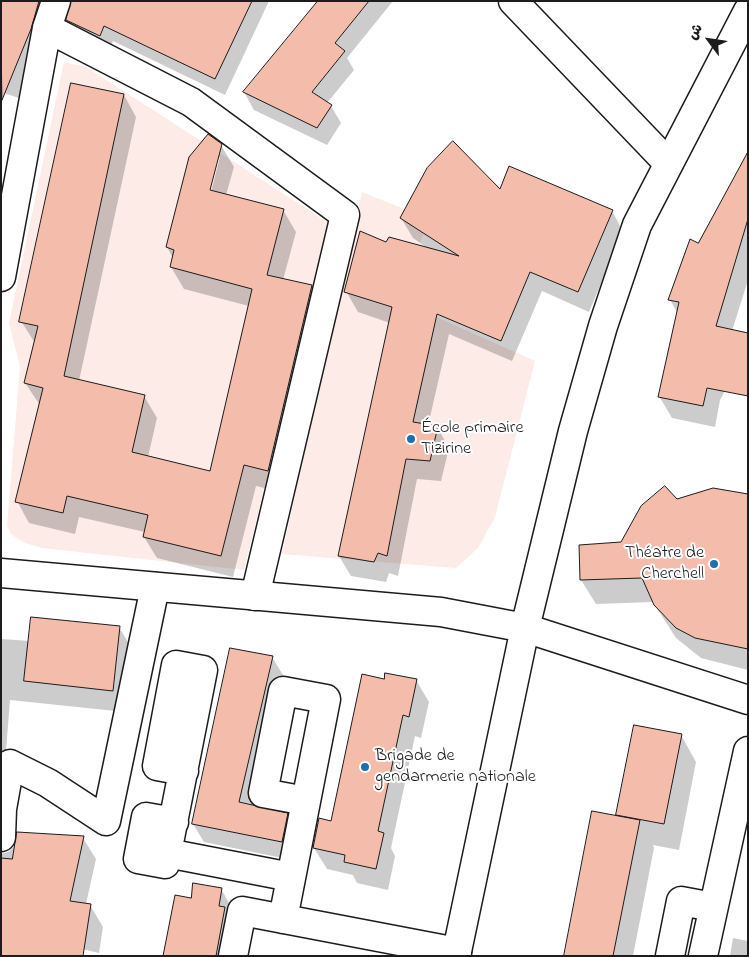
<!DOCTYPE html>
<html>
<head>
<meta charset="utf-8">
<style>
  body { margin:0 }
  #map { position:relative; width:749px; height:957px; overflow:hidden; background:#fff; font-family:"Indie Flower","Playpen Sans Arabic",sans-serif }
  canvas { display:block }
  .frame { position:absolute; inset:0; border:2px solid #1c1c1c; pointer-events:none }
  .north { position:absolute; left:684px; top:15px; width:50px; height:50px; -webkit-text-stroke:4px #fff; paint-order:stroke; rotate:301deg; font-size:14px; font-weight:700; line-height:20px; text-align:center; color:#1c1c1c }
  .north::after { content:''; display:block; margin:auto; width:18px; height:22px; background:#1c1c1c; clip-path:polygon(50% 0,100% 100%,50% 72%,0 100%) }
</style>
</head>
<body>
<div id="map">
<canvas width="749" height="957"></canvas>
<div class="frame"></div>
<div class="north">ش</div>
</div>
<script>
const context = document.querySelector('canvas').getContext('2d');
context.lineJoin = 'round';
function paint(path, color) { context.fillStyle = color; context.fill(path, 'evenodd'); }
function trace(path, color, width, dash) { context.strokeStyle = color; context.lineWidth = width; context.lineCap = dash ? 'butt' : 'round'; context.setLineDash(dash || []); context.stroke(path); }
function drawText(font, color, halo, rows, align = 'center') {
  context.font = font + ' "Indie Flower",sans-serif'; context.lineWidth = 4; context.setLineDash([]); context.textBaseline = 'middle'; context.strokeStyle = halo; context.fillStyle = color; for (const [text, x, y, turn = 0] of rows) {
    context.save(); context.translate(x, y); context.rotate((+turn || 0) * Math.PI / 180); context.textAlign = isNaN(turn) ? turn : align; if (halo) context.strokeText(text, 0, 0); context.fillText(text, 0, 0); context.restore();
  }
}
paint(new Path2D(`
  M64 62 86 67 329 223 244 570 42 548 25 543 11 534 7 526 20 367 9 323Z
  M362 192 429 219 420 243 457 260 434 316 535 361 495 517 478 548 456 568 282 554Z`), '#fcebe6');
paint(new Path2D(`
  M1 1H269L225 95 113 41 109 51 77 37 67 20 71 3 63 2 40 46 19 98 4 93 1 105Z
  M319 1H393L347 58 354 70 327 103 331 106 341 123 327 145 254 110 244 92Z
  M124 95 136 117 79 381 144 396 157 418 148 457 211 472 249 306 184 289 171 267 173 258 167 247 221 145 234 167 226 195 283 210 296 232 283 280 312 287 324 308 281 492 256 486 233 577 157 558 144 537 145 532 79 517 75 534 29 523 17 501 40 405 25 383 35 343 21 321ZM220 157 210 196 207 195 216 160Z
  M748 154V280L732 331 745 353 720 400 715 427 672 418 659 396 678 314 670 300Z
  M500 191 612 211 623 231 589 312 542 291 512 361 449 334 428 426 437 427 449 448 441 481 417 479 398 576 389 573 386 582 351 576 339 556 390 323 358 312 346 291 387 244 429 249 413 238 401 218Z
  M748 495V670L701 658 676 638 653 602 596 604 581 580 622 544 677 501Z
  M119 627 132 649 125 712 10 700 1 814V639L30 641Z
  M272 657 283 675 252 806 287 815 297 833 292 860 204 842 193 824Z
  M416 680 429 702 421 738 415 736 391 848 395 856 388 890 357 883 353 875 327 869 314 848 332 822 385 681Z
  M681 735 696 762 679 850 653 845 654 848 633 956H565L619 818 618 815Z
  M83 838 96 859 86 904 90 905 103 927 99 953 73 947 1 956V854L8 852 16 845Z
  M221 889 240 922V956H164L192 899Z
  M733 938 748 941V956H730Z`), '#0003');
const building = new Path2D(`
  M1 1H39L31 29 2 100Z
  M71 1H252L215 79 104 26 100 36 66 20Z
  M318 1H369L335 43 345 51 312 92 332 105 317 128 243 92Z
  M71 83 124 94 64 376 145 395 132 452 210 471 252 289 170 267 174 250 166 247 189 157 208 134 222 144 210 190 284 209 267 275 312 285 268 471 244 465 221 556 143 537 148 515 67 496 63 513 15 502 43 388 24 383 38 326 19 322Z
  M453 141 500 189 509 166 613 210 578 292 530 272 501 341 437 314 413 422 438 426 430 461 406 459 387 556 378 553 374 562 338 556 392 307 344 292 360 231 386 242 389 237 459 256 400 218 427 168Z
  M748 152V219L716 326 748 333V396L707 388 703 406 658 397 679 302 668 300 690 239 698 243Z
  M665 486 677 499 713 488 748 494V649L695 638 676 628 654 605 642 578 580 580 579 545 621 542 641 506Z
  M31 617 120 626 113 691 24 681Z
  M230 648 273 656 239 802 288 813 282 842 192 824Z
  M385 673 417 679 409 717 403 715 378 831 384 833 376 869 344 862 345 855 313 848 319 818 331 821 362 674 384 679Z
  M634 725 682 734 664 824 616 815Z
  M592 811 640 820 613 956H564Z
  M17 832 84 836 70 901 91 904 83 956H1V858L12 859Z
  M193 883 222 888 219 906 225 907 216 956H163L175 895 191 898Z`);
paint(building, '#f4bcaa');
trace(building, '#1c1c1c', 1);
const minor = new Path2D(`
  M513 1 668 163
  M47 28 191 102 345 215 255 596
  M1 277 47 28 56 1
  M525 628 748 700
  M184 771 157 766 176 665 203 670 167 853 291 877
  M1 837 2 809 10 764 48 783 106 821 155 587
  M167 853 165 864 138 859 146 817 174 822
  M283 919 326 699 283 691 263 793 306 801
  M233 956 242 911 457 952
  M670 956 681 901 713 907
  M703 956 748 751`);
const major = new Path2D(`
  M1 573 441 612 525 628
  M456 956 525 628 573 431 603 326 637 225 748 11`);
trace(minor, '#1c1c1c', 31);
trace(major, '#1c1c1c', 31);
trace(minor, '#fff', 28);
trace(major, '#fff', 28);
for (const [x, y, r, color] of [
  [411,439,5,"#1f6fb2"],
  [714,564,5,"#1f6fb2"],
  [365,767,5,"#1f6fb2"]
]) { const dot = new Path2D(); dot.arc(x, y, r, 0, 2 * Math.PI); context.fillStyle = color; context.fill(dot); trace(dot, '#fff', 2); }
drawText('18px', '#1c1c1c', '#fff', [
  ["École primaire",421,429],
  ["Tizirine",421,450],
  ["Théatre de",704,554,"right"],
  ["Cherchell",704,575,"right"],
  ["Brigade de",375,757],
  ["gendarmerie nationale",375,778]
], 'left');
</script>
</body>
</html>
